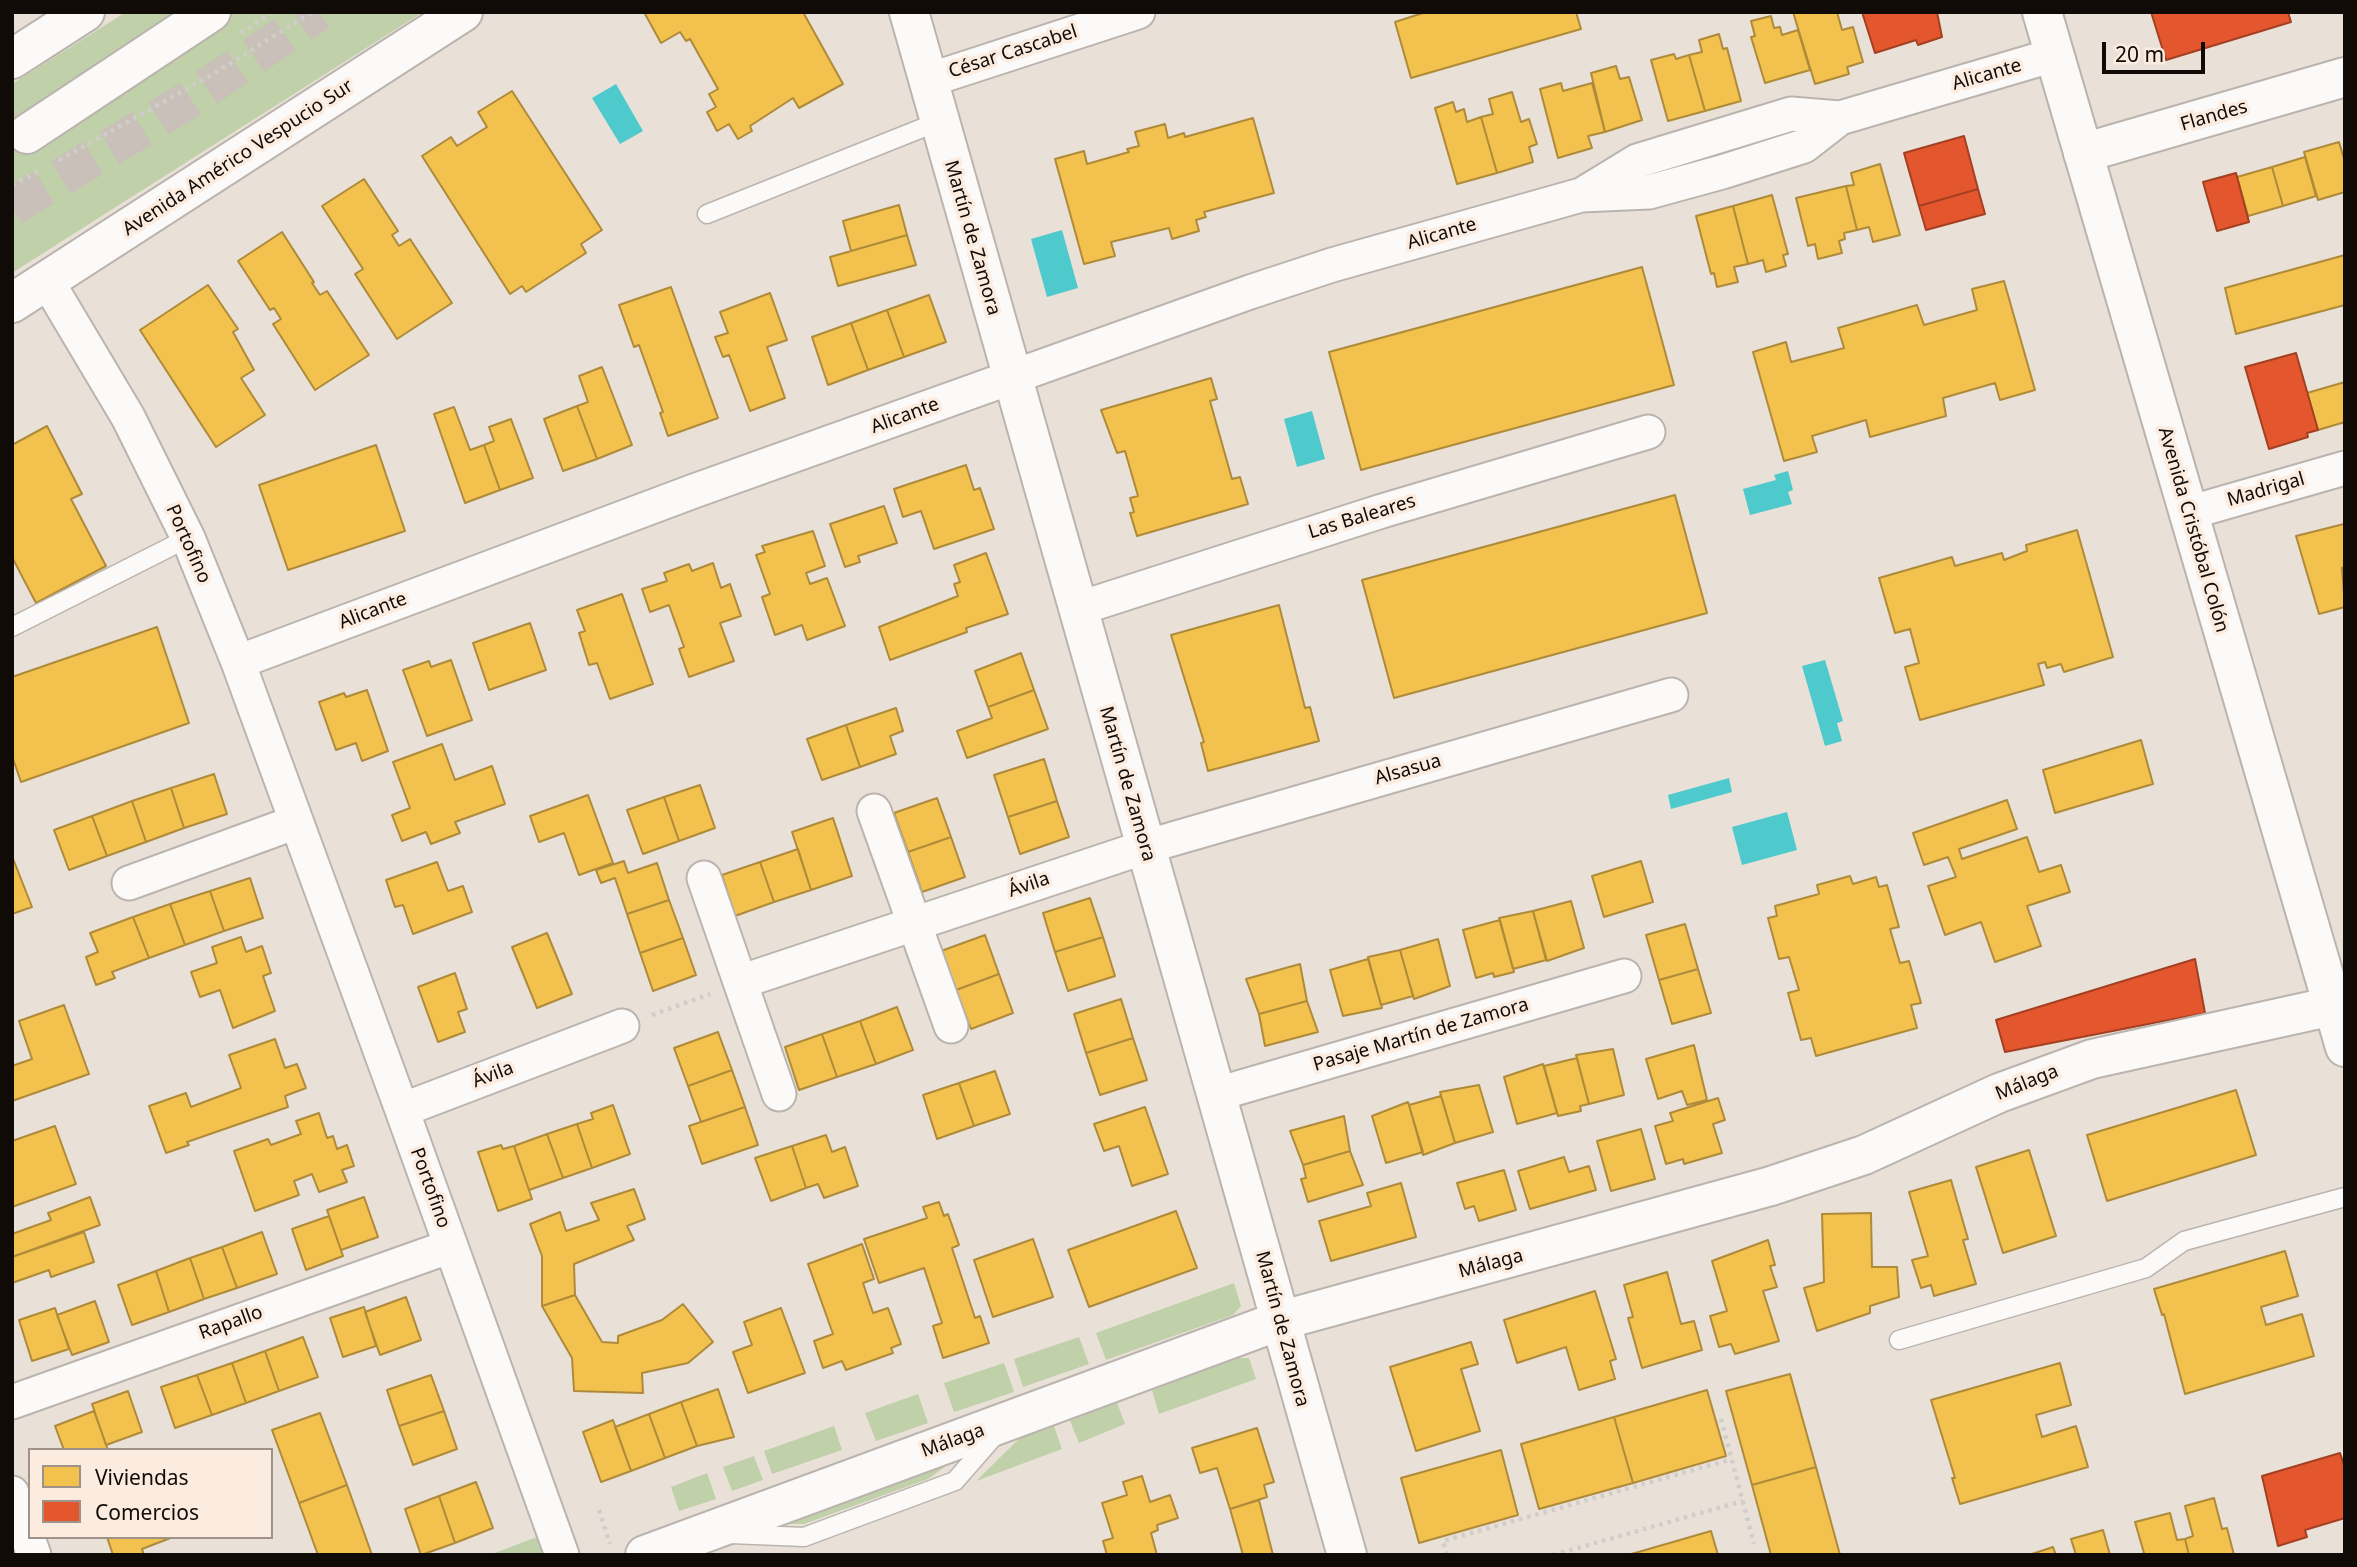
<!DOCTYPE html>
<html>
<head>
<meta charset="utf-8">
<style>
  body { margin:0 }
  #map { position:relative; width:2357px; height:1567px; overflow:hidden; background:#e9e0d8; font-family:"Noto Sans",sans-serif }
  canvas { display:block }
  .frame { position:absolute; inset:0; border:14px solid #100b07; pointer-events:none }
  .legend { position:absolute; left:28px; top:1448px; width:245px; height:91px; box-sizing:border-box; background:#fcecdf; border:2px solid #9e9289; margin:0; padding:9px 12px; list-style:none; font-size:21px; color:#100b07 }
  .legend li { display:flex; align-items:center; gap:14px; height:35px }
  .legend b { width:35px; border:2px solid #9e9289 }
  .scale { position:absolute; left:2102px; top:42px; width:103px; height:32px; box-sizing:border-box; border:4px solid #100b07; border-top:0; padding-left:9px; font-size:21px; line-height:24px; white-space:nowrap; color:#100b07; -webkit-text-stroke:5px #fcecdf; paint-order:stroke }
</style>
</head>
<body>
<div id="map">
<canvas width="2357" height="1567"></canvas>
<div class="frame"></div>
<ul class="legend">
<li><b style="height:19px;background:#f2c14e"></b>Viviendas</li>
<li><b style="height:19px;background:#e4572e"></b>Comercios</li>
</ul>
<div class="scale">20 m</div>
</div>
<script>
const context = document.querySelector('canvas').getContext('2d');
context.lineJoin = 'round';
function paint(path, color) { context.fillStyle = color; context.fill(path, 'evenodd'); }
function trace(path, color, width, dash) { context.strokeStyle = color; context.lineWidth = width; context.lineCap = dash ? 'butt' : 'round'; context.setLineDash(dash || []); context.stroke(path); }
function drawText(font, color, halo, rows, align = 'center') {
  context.font = font + ' "Noto Sans",sans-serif'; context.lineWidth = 7; context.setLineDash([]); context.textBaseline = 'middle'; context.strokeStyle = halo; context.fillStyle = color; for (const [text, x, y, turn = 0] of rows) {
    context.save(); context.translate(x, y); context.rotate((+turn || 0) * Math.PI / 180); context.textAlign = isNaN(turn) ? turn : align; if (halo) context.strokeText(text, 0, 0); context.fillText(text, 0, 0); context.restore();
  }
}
paint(new Path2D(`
  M126 12H423L12 273V84Z
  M1234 1283 1241 1306 1233 1315 1106 1360 1096 1333Z
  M1079 1337 1089 1364 1023 1387 1014 1359Z
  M1232 1358H1249L1256 1379 1159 1414 1151 1387Z
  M1004 1363 1014 1392 954 1412 944 1383Z
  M918 1394 928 1423 876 1441 865 1413Z
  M1115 1397 1125 1424 1079 1443 1068 1416Z
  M1053 1423 1062 1449 976 1481 1025 1433Z
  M834 1426 842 1450 772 1474 764 1451Z
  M754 1456 763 1480 732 1491 723 1467Z
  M960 1456 928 1479 804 1524H777Z
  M707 1473 716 1499 679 1511 671 1487Z
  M537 1537 543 1555H489Z`), '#c0d0a9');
paint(new Path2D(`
  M616 84 643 131 620 144 592 98Z
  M1062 230 1078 288 1047 297 1031 239Z
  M1312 411 1325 459 1297 467 1284 419Z
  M1788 471 1793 490 1788 492 1792 504 1750 515 1743 489 1776 480 1774 475Z
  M1825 660 1843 721 1837 723 1842 741 1825 746 1802 666Z
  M1729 778 1732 792 1671 809 1668 795Z
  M1787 812 1797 850 1742 865 1732 827Z`), '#4ec9cc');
const homes = new Path2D(`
  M644 12H803L843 84 799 108 793 98 750 126 752 131 738 139 729 124 717 131 707 112 716 107 709 94 718 89 690 39 686 41 680 32 661 43Z
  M1576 12 1581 29 1411 78 1395 22 1426 12Z
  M1793 12H1837L1842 30 1853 27 1863 62 1847 67 1849 74 1815 84Z
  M1771 16 1774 28 1780 27 1782 35 1798 30 1810 70 1765 83 1751 37 1755 36 1751 21Z
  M1719 34 1723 49 1727 48 1741 101 1705 111 1689 55 1702 52 1699 40Z
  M1674 54 1676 59 1689 55 1705 111 1668 121 1651 60Z
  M1616 66 1620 79 1629 77 1642 120 1605 132 1591 73Z
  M1561 83 1563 91 1592 83 1605 132 1588 136 1592 148 1558 158 1540 89Z
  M512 91 602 230 581 244 586 253 526 292 522 286 510 294 422 156 451 137 457 146 487 127 478 112Z
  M1512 92 1521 122 1529 119 1537 144 1529 147 1533 162 1497 173 1481 117 1493 114 1489 99Z
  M1453 102 1456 112 1464 109 1467 122 1481 117 1497 173 1457 184 1435 108Z
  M1253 118 1274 193 1204 212 1206 217 1196 220 1199 231 1172 239 1169 228 1111 242 1115 256 1084 264 1055 159 1084 151 1087 164 1129 152 1127 149 1139 146 1135 132 1165 124 1168 138 1184 133 1185 137Z
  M2339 142 2345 162V192L2318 200 2304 152Z
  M2305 157 2316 196 2283 206 2272 167Z
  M1880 164 1900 235 1873 242 1869 227 1857 230 1846 186 1854 185 1851 173Z
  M2272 167 2283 206 2248 216 2237 177Z
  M364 179 398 231 392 235 399 246 410 239 452 303 397 339 355 274 363 269 322 206Z
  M1846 186 1857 230 1844 233 1845 239 1839 241 1842 253 1818 259 1815 244 1808 246 1796 198Z
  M1772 195 1788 254 1783 255 1786 266 1766 272 1763 260 1748 264 1733 206Z
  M899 205 907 235 851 251 843 221Z
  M1733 206 1748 264 1734 267 1738 282 1717 287 1714 273 1711 274 1696 216Z
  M282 232 314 282 312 283 320 295 327 291 369 355 315 390 273 324 281 319 274 308 270 310 238 261Z
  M907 235 916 265 838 286 830 257Z
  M2345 255V305L2236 334 2225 288Z
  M1642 267 1674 385 1361 470 1329 352Z
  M2004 281 2035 390 2000 400 1995 383 1943 398 1946 416 1870 437 1866 420 1812 436 1817 452 1784 461 1753 352 1786 342 1791 362 1844 348 1838 328 1917 305 1924 325 1977 310 1972 289Z
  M208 285 238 329 233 332 254 370 241 378 265 415 216 447 140 330Z
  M671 287 718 418 668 436 660 413 663 412 639 345 634 347 619 305Z
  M770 293 787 340 767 347 785 398 750 411 729 355 723 357 715 337 728 333 720 312Z
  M929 295 946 342 904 357 887 310Z
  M887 310 904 357 868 370 851 323Z
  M851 323 868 370 828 385 812 337Z
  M602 367 632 445 597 459 577 406 588 402 579 376Z
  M1211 378 1217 399 1210 401 1232 479 1240 477 1248 504 1137 536 1130 513 1134 512 1130 498 1138 496 1125 451 1117 453 1101 410Z
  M2345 382V422L2318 430 2307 393Z
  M577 406 597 459 563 471 544 419Z
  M454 407 470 450 484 445 500 490 465 503 434 414Z
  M511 419 533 478 500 490 484 445 494 441 489 427Z
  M47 426 82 494 71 499 106 566 36 603 12 557V445Z
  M376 445 405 531 288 570 259 485Z
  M966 465 974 490 980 488 994 529 934 549 921 511 903 517 894 489Z
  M1675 495 1707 613 1394 698 1362 580Z
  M884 506 897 543 858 556 860 562 845 567 830 524Z
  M2344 524 2345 567 2342 568 2345 607 2319 614 2296 536Z
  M2077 530 2113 657 2064 672 2061 664 2047 668 2045 662 2038 664 2044 685 1920 720 1905 667 1919 663 1910 629 1895 633 1879 578 1952 557 1955 566 2002 553 2004 560 2027 551 2026 545Z
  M813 531 825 566 806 573 810 584 827 578 845 626 807 640 802 625 775 635 762 597 770 594 756 555 765 552 762 546Z
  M986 553 1008 614 966 628 967 632 890 660 879 627 958 596 954 584 960 582 954 565Z
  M713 563 721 588 730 584 741 616 720 623 734 661 689 677 679 649 684 647 669 605 650 612 642 589 667 581 664 573 689 564 692 571Z
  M622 594 653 684 610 699 597 663 589 665 579 633 585 631 577 610Z
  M1279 605 1305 708 1310 707 1319 741 1208 771 1201 743 1204 742 1171 635Z
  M530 623 546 670 489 690 473 643Z
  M157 627 189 723 21 782 12 756V677Z
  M1021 653 1034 690 988 707 975 671Z
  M451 660 472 720 427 736 403 670 429 661 431 667Z
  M367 690 388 751 362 761 356 743 336 750 319 702 344 693 346 697Z
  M1034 690 1048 729 967 758 957 731 992 718 988 707Z
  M896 708 903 731 890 736 896 754 860 767 846 725Z
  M846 725 860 767 822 780 807 739Z
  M2141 740 2153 784 2055 813 2043 770Z
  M442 744 455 780 492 766 505 804 455 822 460 833 431 844 426 832 402 841 392 815 410 808 393 762Z
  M1044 759 1057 801 1008 817 994 775Z
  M214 774 227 814 184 828 171 788Z
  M700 785 715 828 679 841 664 797Z
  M171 788 184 828 146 842 132 801Z
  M588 795 613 863 579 875 564 833 539 842 530 816Z
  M664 797 679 841 643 854 627 810Z
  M937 798 951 837 908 852 894 813Z
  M2007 800 2017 829 1959 849 1962 859 2027 837 2039 872 2061 865 2070 892 2027 906 2041 946 1995 962 1981 922 1945 935 1928 886 1956 877 1948 857 1924 865 1913 833Z
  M132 801 146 842 107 856 92 816Z
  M1057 801 1069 837 1020 854 1008 817Z
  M92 816 107 856 69 870 54 830Z
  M833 818 852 876 811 890 792 832Z
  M951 837 965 877 922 892 908 852Z
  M798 849 811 890 774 902 760 862Z
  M12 856 32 907 12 914Z
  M624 861 628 873 657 863 669 900 627 914 615 878 601 883 596 870Z
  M1641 861 1653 902 1604 917 1592 876Z
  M437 862 448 891 463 886 472 912 413 934 403 905 395 907 386 880Z
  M760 862 774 902 735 916 722 875Z
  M1850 876 1853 884 1876 877 1879 887 1887 885 1899 927 1890 929 1900 963 1909 961 1921 1003 1911 1005 1917 1028 1816 1056 1811 1038 1801 1040 1788 993 1799 990 1789 957 1779 959 1768 918 1777 916 1775 906 1819 894 1817 885Z
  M250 878 263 918 224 931 210 891Z
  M210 891 224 931 185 945 170 904Z
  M1090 898 1103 937 1055 952 1043 913Z
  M669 900 683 938 640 953 627 914Z
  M1571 901 1584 948 1547 961 1533 911Z
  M170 904 185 945 149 958 133 917Z
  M1533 911 1546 960 1513 969 1499 918Z
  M133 917 149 958 112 972 115 978 96 985 86 957 98 952 90 933Z
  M1500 920 1514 972 1494 977 1493 973 1476 978 1463 930Z
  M1685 924 1698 969 1659 980 1646 935Z
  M547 933 572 994 537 1008 512 947Z
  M985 935 999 974 956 990 941 951Z
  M241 937 246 952 262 946 271 973 263 976 275 1011 233 1028 220 990 200 997 191 972 217 963 212 947Z
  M1103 937 1115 976 1068 991 1055 952Z
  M683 938 696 975 653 991 640 953Z
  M1438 939 1450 986 1414 999 1400 950Z
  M1400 950 1413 996 1381 1005 1368 957Z
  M1368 959 1382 1008 1343 1016 1330 970Z
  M1300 964 1307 1001 1259 1014 1246 979Z
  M1698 969 1711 1013 1672 1024 1659 980Z
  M455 973 467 1009 458 1012 465 1032 438 1042 418 987Z
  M999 974 1013 1013 971 1029 956 990Z
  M1121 999 1133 1038 1086 1053 1074 1014Z
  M1307 1001 1318 1032 1265 1046 1259 1014Z
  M64 1005 89 1074 12 1101V1066L32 1059 19 1021Z
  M897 1007 913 1050 876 1064 860 1021Z
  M860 1021 876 1064 837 1077 822 1034Z
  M718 1032 732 1070 688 1086 674 1048Z
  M822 1034 837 1077 799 1090 785 1047Z
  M1133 1038 1147 1080 1100 1095 1086 1053Z
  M275 1039 285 1068 297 1064 306 1088 285 1096 288 1107 187 1142 189 1145 166 1153 149 1106 186 1093 191 1107 241 1088 229 1055Z
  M1694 1045 1707 1100 1687 1105 1682 1091 1658 1099 1646 1059Z
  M1613 1049 1624 1095 1589 1104 1576 1055Z
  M1577 1058 1589 1104 1580 1106 1581 1111 1558 1116 1544 1066Z
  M1543 1064 1557 1113 1517 1124 1504 1077Z
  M732 1070 745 1107 701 1122 688 1086Z
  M995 1071 1010 1114 974 1126 959 1083Z
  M959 1083 974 1126 937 1139 923 1095Z
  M1479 1085 1493 1132 1455 1143 1440 1092Z
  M2236 1090 2256 1155 2107 1201 2087 1135Z
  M1441 1096 1455 1143 1423 1155 1409 1105Z
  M1718 1098 1725 1120 1713 1124 1722 1153 1684 1164 1683 1159 1666 1164 1655 1126 1673 1121 1670 1113Z
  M1408 1102 1423 1152 1386 1163 1372 1116Z
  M613 1105 630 1154 592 1168 577 1124 593 1119 591 1113Z
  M745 1107 758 1145 702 1164 689 1126Z
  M1145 1107 1168 1174 1132 1186 1119 1146 1104 1151 1094 1124Z
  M319 1113 327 1138 333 1136 337 1149 347 1145 354 1166 342 1170 347 1182 319 1192 312 1174 294 1181 299 1195 255 1211 234 1151 268 1139 271 1145 301 1134 296 1121Z
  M1344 1116 1350 1151 1303 1165 1290 1131Z
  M577 1124 592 1168 563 1178 547 1134Z
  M55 1126 76 1184 12 1207V1141Z
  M1641 1129 1655 1179 1611 1191 1597 1141Z
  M547 1134 563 1178 529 1190 514 1146Z
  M826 1135 832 1152 845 1147 858 1186 824 1198 818 1184 806 1188 792 1146Z
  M501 1145 503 1149 514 1146 532 1199 498 1211 478 1152Z
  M792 1146 806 1188 771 1201 755 1158Z
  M2029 1150 2056 1236 2003 1253 1976 1167Z
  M1350 1151 1363 1185 1308 1202 1301 1179 1306 1178 1303 1165Z
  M1564 1157 1569 1172 1589 1166 1596 1190 1530 1209 1518 1171Z
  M1504 1170 1516 1210 1479 1221 1474 1206 1465 1209 1457 1183Z
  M1951 1180 1968 1239 1963 1240 1976 1284 1934 1296 1931 1285 1921 1288 1912 1260 1928 1256 1909 1192Z
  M1401 1183 1416 1237 1331 1261 1319 1221 1371 1206 1367 1193Z
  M634 1189 645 1219 627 1226 634 1240 574 1264 575 1295 542 1306V1256L530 1224 560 1212 566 1231 599 1220 591 1203Z
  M90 1197 100 1225 12 1257V1234L51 1220 48 1213Z
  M364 1197 378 1237 341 1250 327 1210Z
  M939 1202 944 1216 948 1214 959 1245 952 1248 975 1318 980 1316 989 1343 943 1358 933 1326 942 1323 924 1268 879 1283 864 1239 927 1218 923 1207Z
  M1176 1211 1197 1268 1089 1307 1068 1250Z
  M1871 1213 1872 1267H1897L1899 1297 1870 1306V1313L1817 1331 1804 1288 1824 1282 1822 1214Z
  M329 1216 343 1256 306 1270 292 1229Z
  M84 1232 94 1262 51 1277 49 1270 12 1283V1257Z
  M262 1232 277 1274 237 1288 222 1247Z
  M1033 1239 1053 1297 993 1317 974 1260Z
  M1768 1240 1775 1265 1770 1266 1777 1287 1763 1291 1779 1341 1735 1354 1731 1344 1719 1347 1710 1316 1727 1311 1712 1261Z
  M862 1244 874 1279 863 1283 873 1313 888 1308 901 1344 891 1348 893 1353 846 1370 842 1361 823 1368 814 1341 833 1334 808 1264Z
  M222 1247 237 1288 204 1299 190 1258Z
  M2285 1251 2298 1296 2261 1307 2266 1325 2302 1314 2314 1356 2185 1394 2164 1314 2162 1315 2154 1289Z
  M190 1258 204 1299 169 1312 156 1271Z
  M156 1271 169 1312 132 1325 118 1285Z
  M1667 1272 1681 1324 1694 1321 1702 1350 1642 1368 1628 1318 1633 1317 1624 1285Z
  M1595 1291 1616 1359 1610 1361 1615 1379 1579 1390 1566 1347 1517 1363 1504 1320Z
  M575 1295 602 1342 618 1343V1336L662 1320 683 1304 713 1342 688 1363 642 1373 643 1393 574 1391 572 1358 542 1306Z
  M406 1297 421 1340 380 1355 365 1312Z
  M95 1301 109 1342 72 1355 57 1315Z
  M364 1307 376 1346 343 1357 330 1318Z
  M55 1308 69 1349 32 1361 19 1320Z
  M781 1308 805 1373 748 1393 733 1352 752 1345 744 1322Z
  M303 1337 318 1377 279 1391 265 1351Z
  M1471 1342 1478 1364 1461 1369 1480 1431 1416 1451 1390 1367Z
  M265 1351 279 1391 246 1403 232 1363Z
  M232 1363 246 1403 212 1415 197 1375Z
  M2060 1363 2071 1405 2036 1415 2042 1437 2076 1426 2088 1467 1960 1504 1952 1478H1955L1931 1400Z
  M1790 1374 1816 1467 1752 1485 1726 1391Z
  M197 1375 212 1415 175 1428 161 1387Z
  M431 1375 444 1411 399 1426 387 1390Z
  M718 1389 734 1437 697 1446 681 1402Z
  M1707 1390 1726 1456 1633 1483 1614 1417Z
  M128 1391 142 1432 106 1445 92 1404Z
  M681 1402 697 1446 665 1458 649 1414Z
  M94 1411 108 1450H64L55 1426Z
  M444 1411 457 1449 413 1465 399 1426Z
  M320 1413 347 1485 299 1503 272 1430Z
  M649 1414 665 1458 631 1471 615 1427Z
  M1614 1417 1633 1483 1539 1509 1521 1444Z
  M613 1420 631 1471 601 1482 583 1432Z
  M1257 1428 1274 1482 1264 1485 1267 1497 1230 1509 1217 1468 1200 1473 1192 1448Z
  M1501 1450 1518 1515 1419 1543 1401 1478Z
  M1816 1467 1840 1555H1771L1752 1485Z
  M1142 1476 1150 1502 1170 1495 1178 1518 1157 1525 1158 1530 1151 1533 1157 1555H1107L1103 1541 1113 1538 1102 1503 1127 1495 1123 1482Z
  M476 1482 493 1528 455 1543 439 1496Z
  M347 1485 372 1555H318L299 1503Z
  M439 1496 455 1543 421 1555 405 1509Z
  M2214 1498 2222 1529 2227 1528 2234 1555H2189L2185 1539 2193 1536 2185 1506Z
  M1259 1500 1273 1555H1243L1230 1509Z
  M2170 1513 2177 1540 2185 1539 2189 1555H2140L2144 1553 2135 1522Z
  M2103 1530 2110 1555H2076L2071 1539Z
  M1711 1531 1718 1555H1628Z
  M107 1537H173L142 1549 144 1555H113Z
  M2053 1547 2056 1555H2029Z`);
paint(homes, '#f2c14e');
trace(homes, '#ae8a39', 2);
const shops = new Path2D(`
  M1862 12H1937L1942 37 1918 45 1916 40 1875 53Z
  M2151 12H2288L2291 22 2166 60Z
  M1964 136 1978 189 1919 206 1904 153Z
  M2236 173 2249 222 2217 231 2203 182Z
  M1978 189 1985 214 1926 230 1919 206Z
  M2296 353 2318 430 2307 433 2308 437 2269 449 2245 367Z
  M2195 959 2205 1013 2005 1052 1996 1020Z
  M2340 1453 2345 1468V1518L2305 1530 2307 1537 2278 1546 2262 1476Z`);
paint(shops, '#e4572e');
trace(shops, '#a44022', 2);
trace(new Path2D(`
  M12 207 182 104 319 12`), '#c8c0b9', 38, [38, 19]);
const service = new Path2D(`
  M707 214 940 121
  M12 627 188 538
  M1899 1340 2146 1268 2184 1241 2345 1197
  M730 1534 804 1537 955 1481 996 1434`);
const minor = new Path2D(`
  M929 80 1138 12
  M1583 194 1637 161 1791 114 1840 118 2054 55
  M47 281 128 417 188 538 238 662 402 1110 562 1555
  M2188 513 2345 468
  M1077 609 1382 511 1648 432
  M238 662 694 491 1250 292 1332 265 1581 195 1649 192 1722 172 1804 146 1840 118
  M874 811 951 1026
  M704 878 779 1094
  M129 883 296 822
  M740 982 1145 847 1671 695
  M1217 1094 1624 976
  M402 1110 622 1026
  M12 1402 451 1246
  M12 1493 34 1555`);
const tertiary = new Path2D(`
  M909 12 1347 1555
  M2083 153 2345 77
  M645 1555 1279 1321 1771 1186 1864 1155 1999 1093 2092 1059 2333 1006`);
const primary = new Path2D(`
  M2042 12 2345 1047
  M12 59 85 12
  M12 303 463 12`);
const motorway = new Path2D(`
  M27 134 211 12`);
trace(service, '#bbb4ae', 21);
trace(minor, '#bbb4ae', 37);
trace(tertiary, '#bbb4ae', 42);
trace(primary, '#bbb4ae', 42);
trace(motorway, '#bbb4ae', 42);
trace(new Path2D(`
  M241 33 273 12
  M59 160 210 76 312 12
  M12 185 39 171
  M652 1015 710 994
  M1721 1419 1754 1544
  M599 1510 610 1544
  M1447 1555 1443 1541 1732 1459
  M1553 1555 1743 1501`), '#d0cdcb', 4.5, [3.5, 5]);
trace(service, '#fcfaf9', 18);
trace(minor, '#fcfaf9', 33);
trace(tertiary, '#fcfaf9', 38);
trace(primary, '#fcfaf9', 38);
trace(motorway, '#fcfaf9', 38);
drawText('19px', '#100b07', '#fcecdf', [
  ["César Cascabel",1013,52,-18],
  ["Alicante",1987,75,-16],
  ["Flandes",2214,116,-16],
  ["Avenida Américo Vespucio Sur",238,158,-33],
  ["Alicante",1442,234,-16],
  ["Martín de Zamora",972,238,74],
  ["Alicante",905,416,-20],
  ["Madrigal",2266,490,-16],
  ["Las Baleares",1362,517,-17],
  ["Avenida Cristóbal Colón",2193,530,74],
  ["Portofino",188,544,66],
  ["Alicante",373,611,-21],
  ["Alsasua",1408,770,-16],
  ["Martín de Zamora",1127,784,74],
  ["Ávila",1029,885,-19],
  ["Pasaje Martín de Zamora",1421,1035,-16],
  ["Ávila",493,1075,-21],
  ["Málaga",2027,1083,-22],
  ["Portofino",430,1188,70],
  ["Málaga",1491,1264,-15],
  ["Rapallo",231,1323,-20],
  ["Martín de Zamora",1282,1329,75],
  ["Málaga",953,1441,-20]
]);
</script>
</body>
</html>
